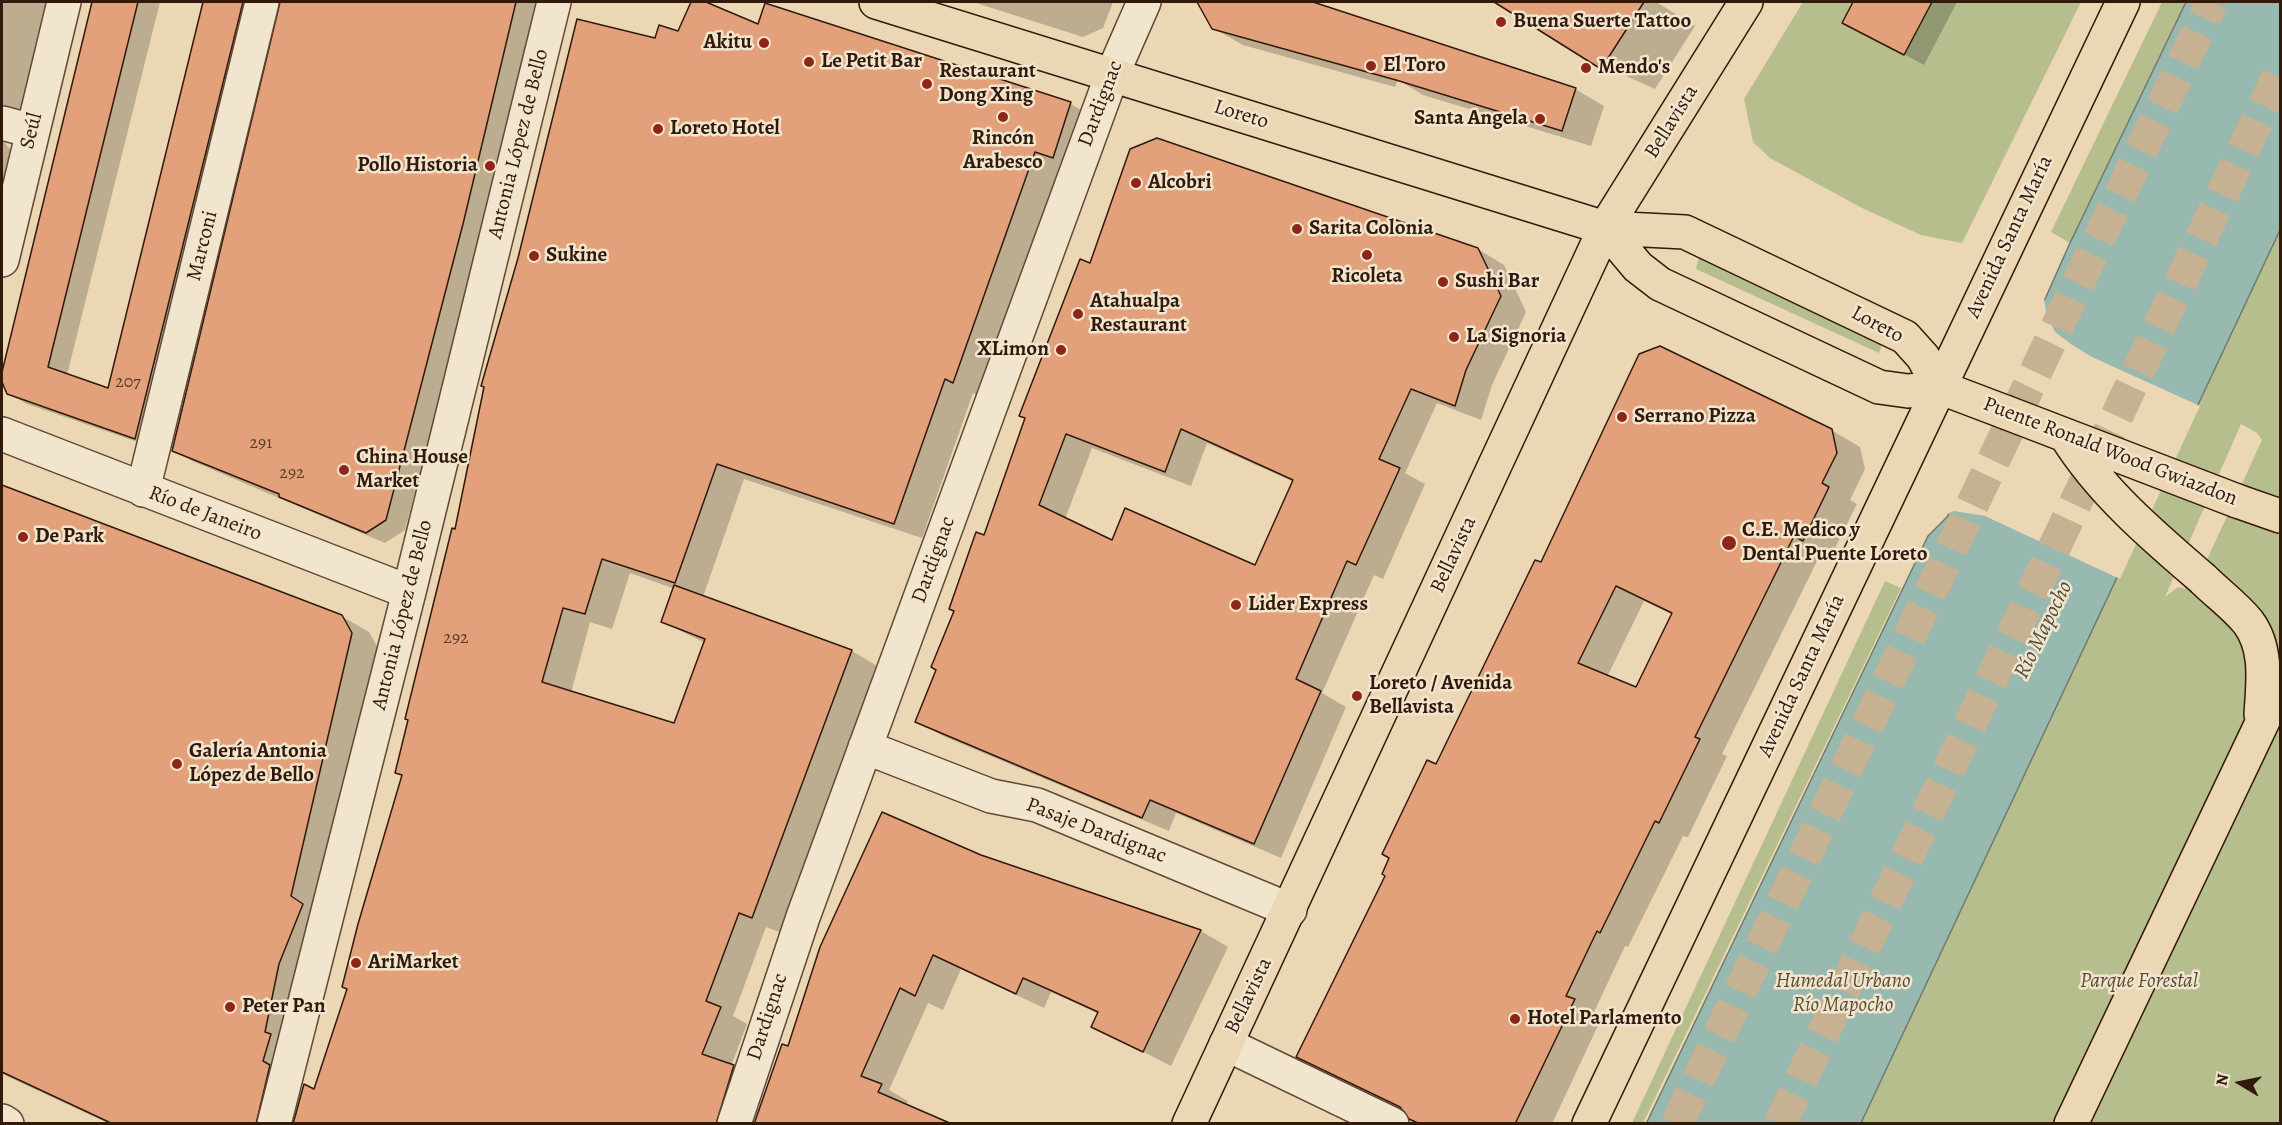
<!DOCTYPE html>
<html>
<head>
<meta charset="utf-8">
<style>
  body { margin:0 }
  #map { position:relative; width:2282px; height:1125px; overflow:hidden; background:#ebd7b4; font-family:Alegreya,serif }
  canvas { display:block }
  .frame { position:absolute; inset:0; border:3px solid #311a0c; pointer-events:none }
  .north { position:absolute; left:2210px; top:1053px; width:60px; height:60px; -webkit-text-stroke:4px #f2e5ce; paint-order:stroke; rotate:280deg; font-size:16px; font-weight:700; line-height:24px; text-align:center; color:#311a0c }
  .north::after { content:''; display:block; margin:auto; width:21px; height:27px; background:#311a0c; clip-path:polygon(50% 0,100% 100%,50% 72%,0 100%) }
</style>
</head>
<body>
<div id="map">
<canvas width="2282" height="1125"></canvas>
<div class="frame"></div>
<div class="north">N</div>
</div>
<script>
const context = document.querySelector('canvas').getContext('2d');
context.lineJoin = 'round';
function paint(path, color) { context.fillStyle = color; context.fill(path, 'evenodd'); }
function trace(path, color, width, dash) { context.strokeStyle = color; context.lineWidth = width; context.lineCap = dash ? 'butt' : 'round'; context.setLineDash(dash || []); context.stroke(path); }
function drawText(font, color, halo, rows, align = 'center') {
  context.font = font + ' Alegreya,serif'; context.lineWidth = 5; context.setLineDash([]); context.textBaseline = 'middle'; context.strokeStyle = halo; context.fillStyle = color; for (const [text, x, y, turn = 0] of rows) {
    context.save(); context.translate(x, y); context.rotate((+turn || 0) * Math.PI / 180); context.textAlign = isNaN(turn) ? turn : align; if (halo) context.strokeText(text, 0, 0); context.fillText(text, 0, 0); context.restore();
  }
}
paint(new Path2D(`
  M1803 2H2081L1962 243 1921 235 1862 208 1770 158 1753 142 1744 99Z
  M2162 2H2280V1123L1646 1124 1928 536 1947 517 1954 503 2070 243 2051 232ZM2241 424 2257 433 2262 440 2193 590 2178 587 2165 597Z
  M1699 256 1883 341 1879 353 1696 269Z
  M1885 581 1901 588 1643 1123H1632Z`), '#b6be8e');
const water = new Path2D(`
  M2186 2H2280V230L1861 1123 1646 1124 1928 536 1947 517 1954 503 2070 243Z`);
paint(water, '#98b9af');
trace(water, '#6f796e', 1.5);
paint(new Path2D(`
  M2044 298 2046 312 2055 332 2071 344 2092 357 2200 406 2120 579 1985 516 1954 511 1945 515Z`), '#ebd7b4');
paint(new Path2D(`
  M2 2H57L30 113 2 124Z
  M94 2H160L67 375 110 390 204 2H266L155 448 27 404 8 393 2 378Z
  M282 2H537L482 235 405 530 385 543 192 461 174 450Z
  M692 2H702L759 26 766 5 1071 104 1098 120 980 397 973 393 922 538 744 479 703 597 852 651 879 667 779 932 766 927 733 1016 747 1024 731 1066 760 1083 747 1124H295L314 1091 349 989 403 776 456 531 656 39 679 33ZM630 573 675 589 663 622 705 643 675 725 571 693 590 622 612 629Z
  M973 2H1113L1103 28 1083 37Z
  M1199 2H1317L1316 4 1575 89 1604 106 1591 146 1423 95 1398 80 1395 87 1243 45 1213 28Z
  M1497 2H1656L1695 26 1655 89 1602 65Z
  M1855 2H1957L1924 65 1844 22Z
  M2 140 19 159 2 229Z
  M1478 249 1504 265 1526 312 1492 385 1481 420 1437 403 1405 473 1425 484 1383 579 1374 575 1322 693 1346 707 1281 858 1176 813 1169 831 943 736 917 721 985 537 1091 265ZM1207 443 1294 482 1256 567 1113 542 1065 519 1092 448 1191 486Z
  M1831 430 1860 447 1865 469 1850 500 1857 504 1831 556 1822 551 1722 754 1727 756 1688 837 1683 836 1628 947 1625 946 1594 1012 1602 1017 1552 1124H1412L1408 1112 1298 1056 1387 875 1437 766 1542 564ZM1644 601 1673 615 1636 689 1607 677Z
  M2 486 341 616 369 632 379 650 287 1124H110L2 1074Z
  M980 857 1201 931 1228 947 1171 1066 1093 1026 1099 1014 1051 992 1044 1008 961 969 943 1010 928 1003 889 1090 908 1101 906 1106 756 1124 789 1048Z`), '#0003');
const building = new Path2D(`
  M92 2H138L48 367 108 388 203 2H243L135 439 7 394 2 382V372Z
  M280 2H516L463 224 386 520 366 533 279 497V494L172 451Z
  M691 2H706L758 24 765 3 1071 102 1053 158 1035 152 953 383 945 379 894 524 717 464 675 583 602 559 585 614 563 608 542 682 674 723 705 639 661 622 674 585 852 650 752 918 739 913 706 1001 721 1007 702 1054 734 1065 716 1124H293L304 1084 314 1089 347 989 342 987 358 924 402 775 395 773 408 720 405 719 452 528 455 529 484 387 481 386 518 258 577 19 655 38 659 25 678 31Z
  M1197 2H1313L1576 88 1562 131 1396 80 1212 29Z
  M1494 2H1644L1601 69Z
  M1853 2H1932L1904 55 1842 23Z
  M1157 138 1478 248 1501 296 1466 370 1455 406 1411 389 1379 459 1400 468 1356 565 1347 561 1296 679 1321 691 1254 844 1150 800 1142 818 915 722 936 670 931 667 954 611 949 609 976 532 984 535 1025 418 1019 416 1080 259 1090 263 1130 149ZM1181 429 1293 480 1255 565 1125 508 1112 540 1039 505 1066 434 1165 472Z
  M1660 346 1832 429 1837 453 1822 483 1829 487 1803 541 1794 536 1695 737 1700 739 1659 823 1655 821 1600 933 1597 931 1566 996 1575 999 1515 1124H1420L1409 1119 1400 1107 1296 1057 1385 876 1382 874 1389 858 1382 854 1427 760 1436 764 1535 560 1541 562 1639 354ZM1616 586 1672 613 1636 687 1578 663Z
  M2 485 342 615 352 633 291 896 303 904 279 964 265 1032 271 1034 263 1061 270 1065 256 1124H113L2 1072Z
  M882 812 981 855 1201 930 1143 1052 1091 1027 1098 1012 1052 991 1023 978 1016 994 933 955 915 996 900 988 861 1076 882 1084 878 1092 952 1124H754L782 1044 788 1046 820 947Z`);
paint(building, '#e2a17a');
trace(building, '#311a0c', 1.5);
trace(new Path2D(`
  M1677 1124 2212 2
  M1780 1124 2280 73`), '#c6b192', 33, [33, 16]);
const minor = new Path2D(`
  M2 123 32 131
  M2 260 64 2
  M2 434 409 592
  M143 490 262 2
  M865 747 991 796 1037 805 1290 910
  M1226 1044 1392 1124
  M2 1121 7 1124
  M274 1124 409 592 554 2
  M734 1124 803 917 1112 75 1144 2`);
const major = new Path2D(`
  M876 2 1605 228 1685 232 1905 337 1923 357 1939 387
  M1605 228 1638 267 1660 284 1879 387 1908 391 1939 387
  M1939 387 2005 412
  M2237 501 2280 516
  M2203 579C2217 593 2235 606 2248 622 2268 648 2263 684 2261 714
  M1189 1124 1605 228 1746 2
  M1589 1124 2123 2
  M2071 1124 2280 685`);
trace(minor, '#604936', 36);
trace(major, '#311a0c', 36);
trace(minor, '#f2e5ce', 33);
trace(major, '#ebd7b4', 33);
const majorBridge = new Path2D(`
  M2005 412 2237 501
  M2066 436C2101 492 2153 536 2203 579`);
trace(majorBridge, '#311a0c', 36, []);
trace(majorBridge, '#ebd7b4', 33);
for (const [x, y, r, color] of [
  [1501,22,6,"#8f2418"],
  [764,43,6,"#8f2418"],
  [809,62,6,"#8f2418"],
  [1371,66,6,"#8f2418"],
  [1586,68,6,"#8f2418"],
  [927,84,6,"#8f2418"],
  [1003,117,6,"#8f2418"],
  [1540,119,6,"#8f2418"],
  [658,129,6,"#8f2418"],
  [490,166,6,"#8f2418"],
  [1136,183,6,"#8f2418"],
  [1297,229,6,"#8f2418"],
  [1367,255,6,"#8f2418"],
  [534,256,6,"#8f2418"],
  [1443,282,6,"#8f2418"],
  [1078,314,6,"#8f2418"],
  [1454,337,6,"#8f2418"],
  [1061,350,6,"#8f2418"],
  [1622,417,6,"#8f2418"],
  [344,470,6,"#8f2418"],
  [23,537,6,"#8f2418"],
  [1729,543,8,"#8f2418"],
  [1236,605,6,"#8f2418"],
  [1357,696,6,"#8f2418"],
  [177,764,6,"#8f2418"],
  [356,963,6,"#8f2418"],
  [230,1007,6,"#8f2418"],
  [1515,1019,6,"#8f2418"]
]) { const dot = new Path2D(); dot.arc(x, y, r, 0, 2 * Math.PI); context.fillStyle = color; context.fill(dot); trace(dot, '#f2e5ce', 2); }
drawText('18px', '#5d3c28', null, [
  ["207",128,383],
  ["291",261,444],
  ["292",292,474],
  ["292",456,639]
]);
drawText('bold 21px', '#311a0c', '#f2e5ce', [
  ["Buena Suerte Tattoo",1513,22],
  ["Akitu",752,43,"right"],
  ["Le Petit Bar",821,62],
  ["El Toro",1383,66],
  ["Mendo's",1598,68],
  ["Restaurant",939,72],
  ["Dong Xing",939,96],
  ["Santa Angela",1528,119,"right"],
  ["Loreto Hotel",670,129],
  ["Rincón",1003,139,"center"],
  ["Arabesco",1003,163,"center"],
  ["Pollo Historia",478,166,"right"],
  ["Alcobri",1148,183],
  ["Sarita Colonia",1309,229],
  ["Sukine",546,256],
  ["Ricoleta",1367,277,"center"],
  ["Sushi Bar",1455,282],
  ["Atahualpa",1090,302],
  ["Restaurant",1090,326],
  ["La Signoria",1466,337],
  ["XLimon",1049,350,"right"],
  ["Serrano Pizza",1634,417],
  ["China House",356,458],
  ["Market",356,482],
  ["C.E. Medico y",1742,531],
  ["Dental Puente Loreto",1742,555],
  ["De Park",35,537],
  ["Lider Express",1248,605],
  ["Loreto / Avenida",1369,684],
  ["Bellavista",1369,708],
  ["Galería Antonia",189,752],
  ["López de Bello",189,776],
  ["AriMarket",368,963],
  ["Peter Pan",242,1007],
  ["Hotel Parlamento",1527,1019]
], 'left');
drawText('21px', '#311a0c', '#f2e5ce', [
  ["Dardignac",1101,104,-69],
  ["Loreto",1241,115,17],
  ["Bellavista",1672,122,-58],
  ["Seúl",32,131,-76],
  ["Antonia López de Bello",519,144,-76],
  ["Avenida Santa María",2010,237,-65],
  ["Marconi",203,246,-76],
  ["Loreto",1877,325,28],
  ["Puente Ronald Wood Gwiazdon",2110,452,21],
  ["Río de Janeiro",205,514,21],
  ["Bellavista",1454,555,-65],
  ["Dardignac",934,560,-70],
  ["Antonia López de Bello",403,615,-76],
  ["Avenida Santa María",1802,676,-65],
  ["Pasaje Dardignac",1096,831,21],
  ["Bellavista",1249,996,-64],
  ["Dardignac",768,1017,-72]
]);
drawText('italic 21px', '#594b33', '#f2e5ce', [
  ["Humedal Urbano",1843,982],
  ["Río Mapocho",1843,1006],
  ["Parque Forestal",2139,982]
]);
drawText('italic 22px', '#504a3d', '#f2e5ce', [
  ["Río Mapocho",2044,630,-64]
]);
</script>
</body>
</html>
